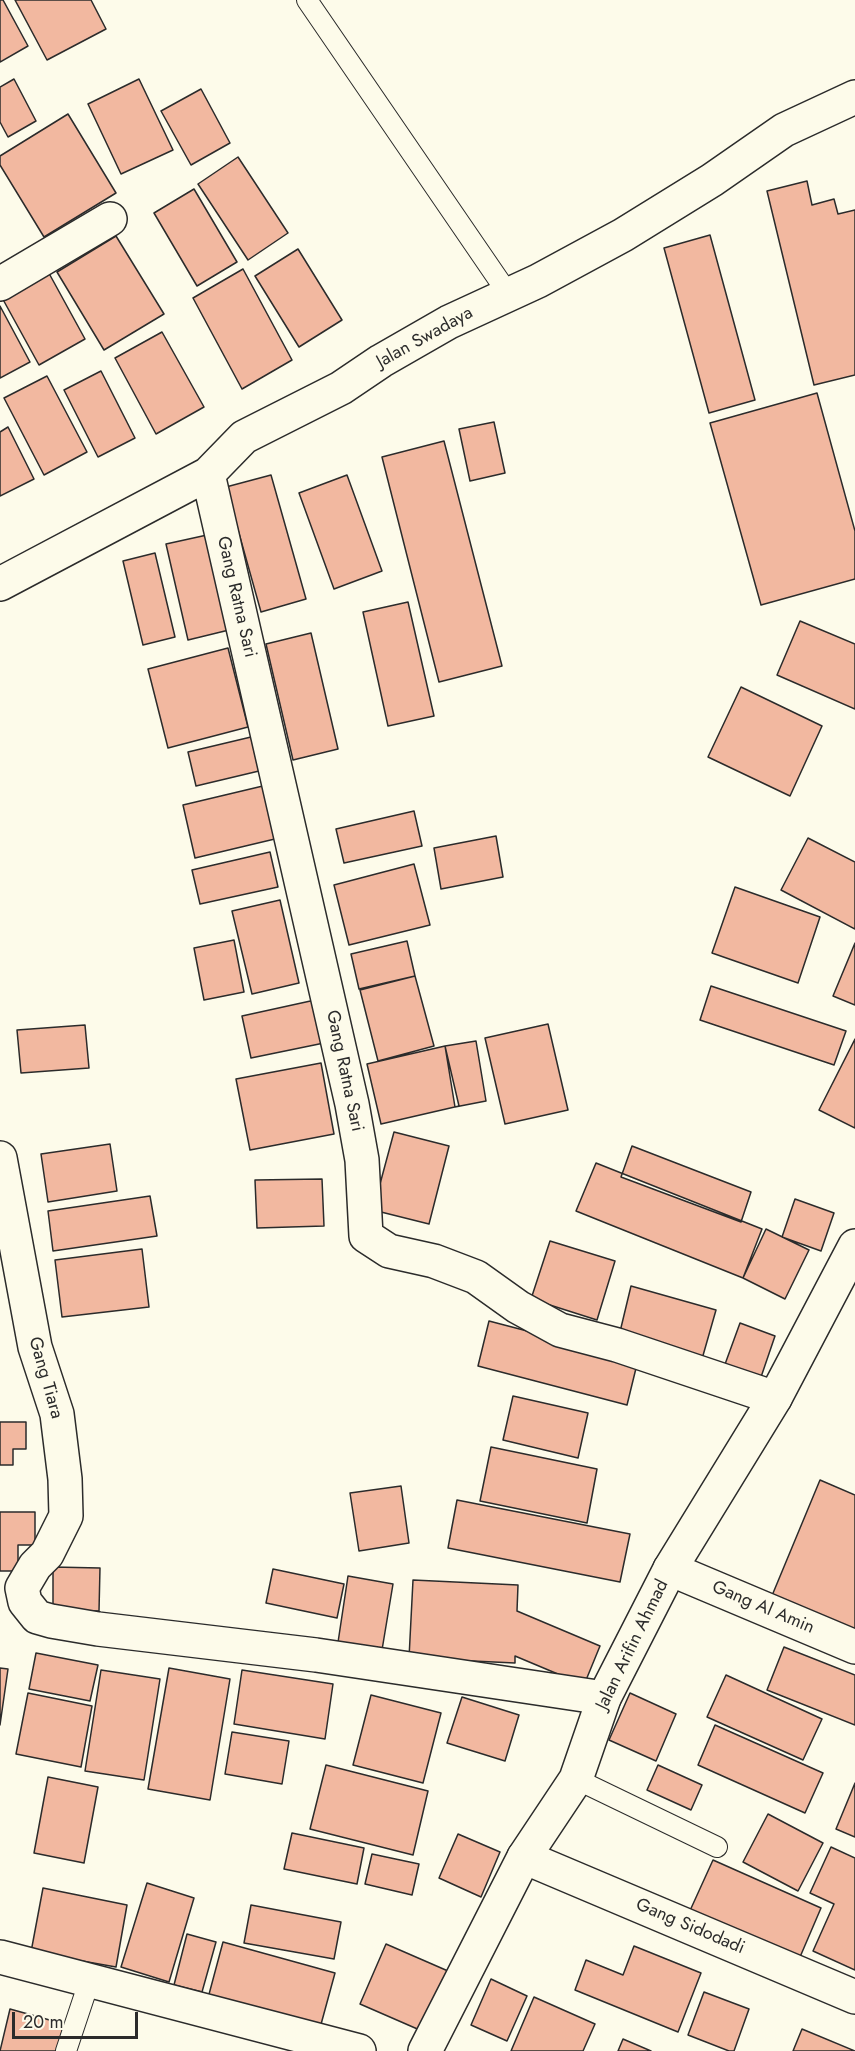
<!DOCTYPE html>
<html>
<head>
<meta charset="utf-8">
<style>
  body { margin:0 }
  #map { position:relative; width:855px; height:2051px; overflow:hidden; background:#fdfbea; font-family:Jost,sans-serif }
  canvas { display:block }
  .scale { position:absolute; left:12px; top:2012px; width:126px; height:27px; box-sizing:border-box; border:3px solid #2b2b2b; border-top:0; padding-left:8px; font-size:18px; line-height:21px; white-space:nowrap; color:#2b2b2b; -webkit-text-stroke:4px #fdfbea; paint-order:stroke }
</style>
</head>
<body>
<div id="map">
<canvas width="855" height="2051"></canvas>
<div class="scale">20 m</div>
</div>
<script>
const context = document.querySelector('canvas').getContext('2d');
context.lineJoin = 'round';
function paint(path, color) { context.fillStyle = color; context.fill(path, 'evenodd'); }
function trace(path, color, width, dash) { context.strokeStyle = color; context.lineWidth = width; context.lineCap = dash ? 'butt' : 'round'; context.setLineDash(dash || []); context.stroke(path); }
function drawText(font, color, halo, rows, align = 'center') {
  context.font = font + ' Jost,sans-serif'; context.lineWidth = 4.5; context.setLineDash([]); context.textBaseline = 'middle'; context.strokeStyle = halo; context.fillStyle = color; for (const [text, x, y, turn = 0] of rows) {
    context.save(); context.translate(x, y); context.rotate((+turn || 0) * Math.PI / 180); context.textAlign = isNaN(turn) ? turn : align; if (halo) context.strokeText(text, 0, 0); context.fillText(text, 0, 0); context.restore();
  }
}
const building = new Path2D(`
  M0 0H3L28 46 0 62Z
  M15 0H91L106 29 47 60Z
  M14 79 36 121 8 137 0 122V87Z
  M139 79 173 150 121 174 88 104Z
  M201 89 230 143 191 165 161 111Z
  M68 114 116 193 44 237 0 165V156Z
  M238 157 288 233 248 260 198 184Z
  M807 181 812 205 834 199 838 214 855 210V375L814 385 767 191Z
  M194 189 237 262 197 286 154 213Z
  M710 235 755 400 709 413 664 248Z
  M116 236 164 314 104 350 57 272Z
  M298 249 342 320 299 347 255 276Z
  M45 266 85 339 39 365 0 294Z
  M243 269 292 360 242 389 193 298Z
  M0 306 30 362 0 378Z
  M162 332 204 407 156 434 115 358Z
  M101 371 135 438 98 457 64 390Z
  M47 376 87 452 44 475 4 398Z
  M817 393 855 531V579L761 605 710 423Z
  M494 422 505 473 470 481 459 429Z
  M8 427 34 479 0 496V432Z
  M444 441 502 666 439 682 382 457Z
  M271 475 306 599 261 612 226 487Z
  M347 475 382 571 334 589 299 493Z
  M207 535 229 630 188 640 166 544Z
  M155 553 175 637 143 645 123 561Z
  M408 602 434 716 388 726 363 612Z
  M800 621 855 644V709L777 675Z
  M311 633 338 749 293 760 266 644Z
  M228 648 248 727 168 748 148 669Z
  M741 687 822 726 790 796 708 757Z
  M251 737 259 771 196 786 188 752Z
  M267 785 279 838 195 858 183 805Z
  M414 811 422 846 344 863 336 829Z
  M496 836 503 877 441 889 434 848Z
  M808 838 855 862V929L781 890Z
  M270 852 278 887 200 904 192 870Z
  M414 864 430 925 349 945 334 885Z
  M735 887 820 917 798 983 712 953Z
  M280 900 299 983 252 994 232 911Z
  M234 940 244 992 204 1000 194 948Z
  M407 941 415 976 359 989 351 954Z
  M855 943V1005L833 996Z
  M415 976 434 1046 378 1061 360 990Z
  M711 986 846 1031 834 1065 700 1020Z
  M315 1000 324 1043 251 1058 242 1016Z
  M548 1024 568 1110 505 1124 485 1038Z
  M85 1025 89 1068 21 1073 17 1030Z
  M855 1039V1128L819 1110Z
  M476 1041 486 1101 455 1107 445 1046Z
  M445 1046 459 1106 381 1124 367 1064Z
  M321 1063 334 1134 250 1150 236 1079Z
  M394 1132 449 1146 429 1224 373 1210Z
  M110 1144 117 1191 48 1202 41 1154Z
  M632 1146 751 1192 741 1222 621 1177Z
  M596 1163 762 1229 743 1278 576 1211Z
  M322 1179 324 1226 257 1228 255 1180Z
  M150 1196 157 1236 53 1251 48 1211Z
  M795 1199 834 1213 821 1251 782 1237Z
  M766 1229 809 1250 785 1299 743 1278Z
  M550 1241 615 1261 597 1320 531 1299Z
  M142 1249 149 1307 62 1317 55 1260Z
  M631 1286 716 1310 702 1359 619 1336Z
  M489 1321 638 1360 627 1405 478 1366Z
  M740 1323 775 1336 760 1380 724 1367Z
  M513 1396 588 1413 578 1458 503 1440Z
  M0 1422H26V1449H13V1465H0Z
  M491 1447 597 1469 587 1523 480 1501Z
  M820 1480 855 1495V1633L771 1598Z
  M401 1486 409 1543 359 1551 350 1493Z
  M457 1500 630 1534 620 1582 448 1548Z
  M0 1512H35V1545H18V1571H0Z
  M53 1567 100 1568 99 1611 53 1610Z
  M273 1569 344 1584 337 1618 266 1603Z
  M348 1576 393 1584 381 1656 337 1649Z
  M413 1580 518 1585 517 1611 600 1646 584 1685 515 1656V1663L409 1658Z
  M784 1647 855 1675V1725L767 1690Z
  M36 1653 98 1665 90 1701 29 1689Z
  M0 1668 8 1669 0 1725Z
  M169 1668 230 1679 210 1800 148 1789Z
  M101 1670 160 1679 144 1780 85 1771Z
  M242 1670 333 1684 325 1739 234 1724Z
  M726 1675 822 1719 803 1760 707 1717Z
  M28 1693 92 1706 81 1767 16 1754Z
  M630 1693 676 1714 656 1761 609 1740Z
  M371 1695 441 1713 423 1783 353 1765Z
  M462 1697 519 1715 505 1761 447 1743Z
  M715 1725 823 1773 805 1813 698 1765Z
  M232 1732 289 1741 282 1784 225 1774Z
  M326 1765 428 1791 413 1855 310 1829Z
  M658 1765 702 1785 691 1810 647 1790Z
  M48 1777 98 1787 84 1863 34 1853Z
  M855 1783V1837L836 1829Z
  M768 1814 823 1843 798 1891 743 1862Z
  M292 1833 364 1848 357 1884 284 1869Z
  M458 1834 500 1852 481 1897 439 1878Z
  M831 1847 855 1858V1970L813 1951 834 1904 810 1893Z
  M372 1854 419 1864 412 1895 365 1884Z
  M713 1860 821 1908 797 1964 688 1915Z
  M147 1883 194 1898 169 1982 121 1967Z
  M43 1888 127 1905 116 1967 31 1952Z
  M251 1905 341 1922 334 1959 244 1943Z
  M187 1934 216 1942 202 1992 174 1985Z
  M223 1942 335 1973 320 2028 208 1998Z
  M386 1944 448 1971 422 2031 360 2004Z
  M634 1946 701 1973 678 2032 575 1990 586 1960 623 1975Z
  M491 1979 527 1996 507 2041 471 2025Z
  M704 1992 749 2009 734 2051H729L688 2035Z
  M534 1997 595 2024 583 2051H511Z
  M10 2009 64 2024 57 2051H0Z
  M802 2029 855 2051H793Z
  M623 2039 651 2051H618Z`);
paint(building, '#f2b8a0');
trace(building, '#2b2b2b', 1.5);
const lane = new Path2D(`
  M307 0 509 295
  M576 1779 717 1847
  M66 2051 90 1979`);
const street = new Path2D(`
  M0 284 110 219
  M208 474 352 1104 362 1160 366 1236 389 1251 434 1261 476 1277 518 1307 560 1330 617 1345 775 1398
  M0 584 208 474 244 437 341 388 381 361 449 322 538 281 623 235 712 180 784 130 855 97
  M0 1158 35 1347 57 1414 65 1479 66 1516 47 1554 35 1566 22 1588
  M670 1569 855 1647
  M22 1588 25 1602 37 1617 51 1621 98 1629 316 1655 604 1698
  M524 1857 855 1997
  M0 1957 359 2051`);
const secondary = new Path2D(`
  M425 2051 524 1857 576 1779 604 1698 670 1569 775 1398 855 1246`);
trace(lane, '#2b2b2b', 22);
trace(street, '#2b2b2b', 36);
trace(secondary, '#2b2b2b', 36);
trace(lane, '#fdfbea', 20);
trace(street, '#fdfbea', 33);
trace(secondary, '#fdfbea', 33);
drawText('18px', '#2b2b2b', '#fdfbea', [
  ["Jalan Swadaya",425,338,-29],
  ["Gang Ratna Sari",236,597,77],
  ["Gang Ratna Sari",344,1071,78],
  ["Gang Tiara",45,1378,74],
  ["Gang Al Amin",763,1608,23],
  ["Jalan Arifin Ahmad",633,1645,-64],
  ["Gang Sidodadi",690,1927,23]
]);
</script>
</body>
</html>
